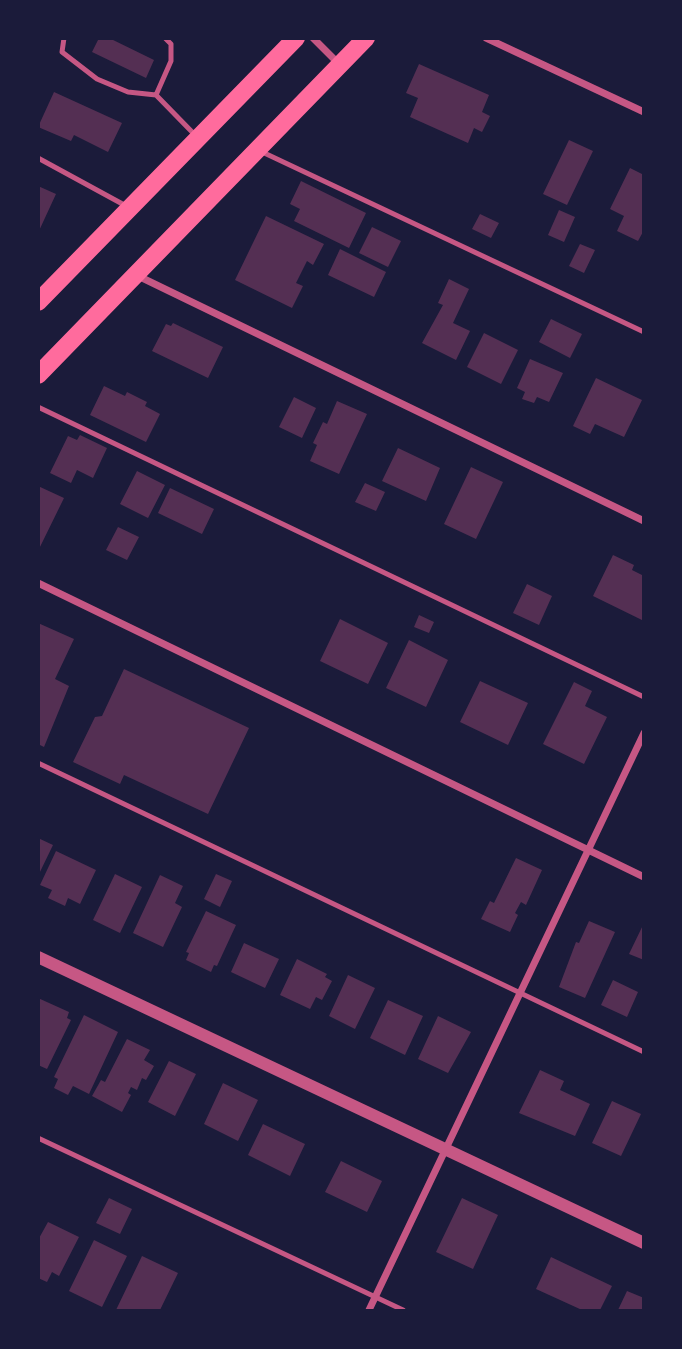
<!DOCTYPE html>
<html>
<head>
<meta charset="utf-8">
<style>
  body { margin:0 }
  #map { position:relative; width:682px; height:1349px; overflow:hidden; background:#1b1b3a; font-family:Signika,sans-serif }
  canvas { display:block }
  .frame { position:absolute; inset:0; border:40px solid #1b1b3a; pointer-events:none }
</style>
</head>
<body>
<div id="map">
<canvas width="682" height="1349"></canvas>
<div class="frame"></div>
</div>
<script>
const context = document.querySelector('canvas').getContext('2d');
context.lineJoin = 'round';
function paint(path, color) { context.fillStyle = color; context.fill(path, 'evenodd'); }
function trace(path, color, width, dash) { context.strokeStyle = color; context.lineWidth = width; context.lineCap = dash ? 'butt' : 'round'; context.setLineDash(dash || []); context.stroke(path); }
paint(new Path2D(`
  M99 38H109L154 60 146 78 92 52Z
  M419 64 489 95 482 112 490 116 482 132 474 128 468 143 410 117 418 98 406 93Z
  M54 92 122 123 108 152 74 135 71 141 38 127Z
  M569 140 593 151 567 205 543 194Z
  M630 168 644 175V230L638 241 617 231 624 216 610 209Z
  M301 181 366 213 349 248 294 221 300 209 290 204Z
  M38 186 56 194 38 233Z
  M559 210 575 217 564 242 548 235Z
  M480 214 499 223 491 238 472 229Z
  M266 216 324 244 313 265 307 261 296 283 303 286 292 308 235 280Z
  M372 227 401 241 388 267 359 253Z
  M580 244 595 250 584 273 569 266Z
  M340 249 386 272 374 297 328 275Z
  M449 279 469 289 453 323 470 331 456 360 422 343 443 305 438 303Z
  M551 319 582 334 570 358 539 342Z
  M173 323 223 347 208 378 152 351 166 324 171 326Z
  M484 333 518 350 501 384 467 367Z
  M530 359 563 373 549 402 537 397 534 403 522 399 525 392 517 388Z
  M596 378 642 400 624 437 595 424 590 434 573 426Z
  M104 386 125 396 127 392 147 402 145 406 160 414 146 442 90 415Z
  M294 397 316 408 302 438 279 427Z
  M337 401 367 414 339 474 310 461 317 445 313 443 323 422 327 424Z
  M80 435 107 448 93 478 77 470 71 483 50 473 68 436 77 440Z
  M398 448 440 468 426 501 382 481Z
  M471 467 503 482 476 539 444 524Z
  M137 471 165 485 148 518 120 504Z
  M365 483 385 492 376 511 355 502Z
  M38 486 64 498 38 551Z
  M170 488 214 509 202 534 158 513Z
  M118 527 139 537 127 560 106 550Z
  M613 555 634 565 632 570 644 576V621L593 596Z
  M527 584 552 596 539 625 513 613Z
  M419 615 434 622 429 633 414 627Z
  M340 619 388 643 368 684 320 661Z
  M38 623 74 639 55 679 69 686 44 747 38 744Z
  M409 640 448 660 426 707 386 688Z
  M124 669 249 728 208 814 124 775 120 784 73 762 95 717 102 716Z
  M480 681 528 703 508 745 460 722Z
  M574 682 592 691 585 706 607 717 584 764 543 744Z
  M38 838 53 845 38 876Z
  M56 851 96 870 80 904 68 898 65 906 48 898 52 890 40 885Z
  M516 858 542 870 526 905 521 902 515 913 518 915 510 932 481 919 490 901 494 903Z
  M115 874 142 887 120 933 93 920Z
  M216 874 232 881 220 907 204 899Z
  M160 875 183 886 175 903 182 907 163 947 133 933Z
  M206 911 236 925 217 966 214 965 211 972 186 960 189 953 186 952Z
  M589 921 615 932 585 998 559 987 576 942 579 943Z
  M644 923V960L629 954Z
  M244 943 279 959 265 988 231 972Z
  M297 959 327 974 325 977 332 981 322 1000 316 997 310 1009 280 995Z
  M348 975 375 988 355 1029 329 1016Z
  M613 980 638 992 627 1017 601 1005Z
  M38 998 69 1012 67 1018 71 1020 47 1069 38 1065Z
  M388 1000 423 1016 405 1055 370 1038Z
  M84 1015 118 1032 89 1094 73 1086 68 1095 54 1088 58 1079 54 1077Z
  M438 1016 471 1032 448 1073 418 1059Z
  M127 1039 150 1050 144 1060 154 1066 146 1080 142 1078 137 1090 131 1087 128 1093 131 1095 122 1112 92 1096 101 1080 105 1082Z
  M169 1061 196 1074 175 1116 148 1102Z
  M540 1070 564 1081 560 1090 590 1104 575 1136 519 1113Z
  M223 1083 258 1100 238 1141 204 1124Z
  M612 1101 641 1114 621 1156 592 1143Z
  M263 1124 305 1144 290 1176 248 1155Z
  M341 1161 382 1181 367 1212 325 1192Z
  M109 1198 132 1209 120 1234 96 1223Z
  M462 1198 498 1215 473 1269 436 1252Z
  M48 1222 79 1237 59 1276 52 1272 47 1282 38 1278V1240Z
  M94 1240 127 1256 102 1307 69 1291Z
  M142 1256 178 1273 160 1310H116Z
  M551 1257 612 1286 600 1310H582L536 1289Z
  M627 1291 644 1298V1310H618Z`), '#542f53');
trace(new Path2D(`
  M64 38 62 52 97 79 128 92 156 95 196 136
  M156 95 171 61V44L165 38
  M260 151 644 332
  M38 158 128 207
  M38 407 644 697
  M38 763 644 1052
  M38 1138 403 1310`), '#c65784', 5);
trace(new Path2D(`
  M313 38 339 64
  M486 38 644 112
  M136 275 644 521
  M38 583 644 877
  M369 1310 644 733`), '#c65784', 7);
trace(new Path2D(`
  M38 957 644 1243`), '#c65784', 12);
trace(new Path2D(`
  M38 302 296 38
  M38 375 366 38`), '#ff6b9d', 18);
</script>
</body>
</html>
